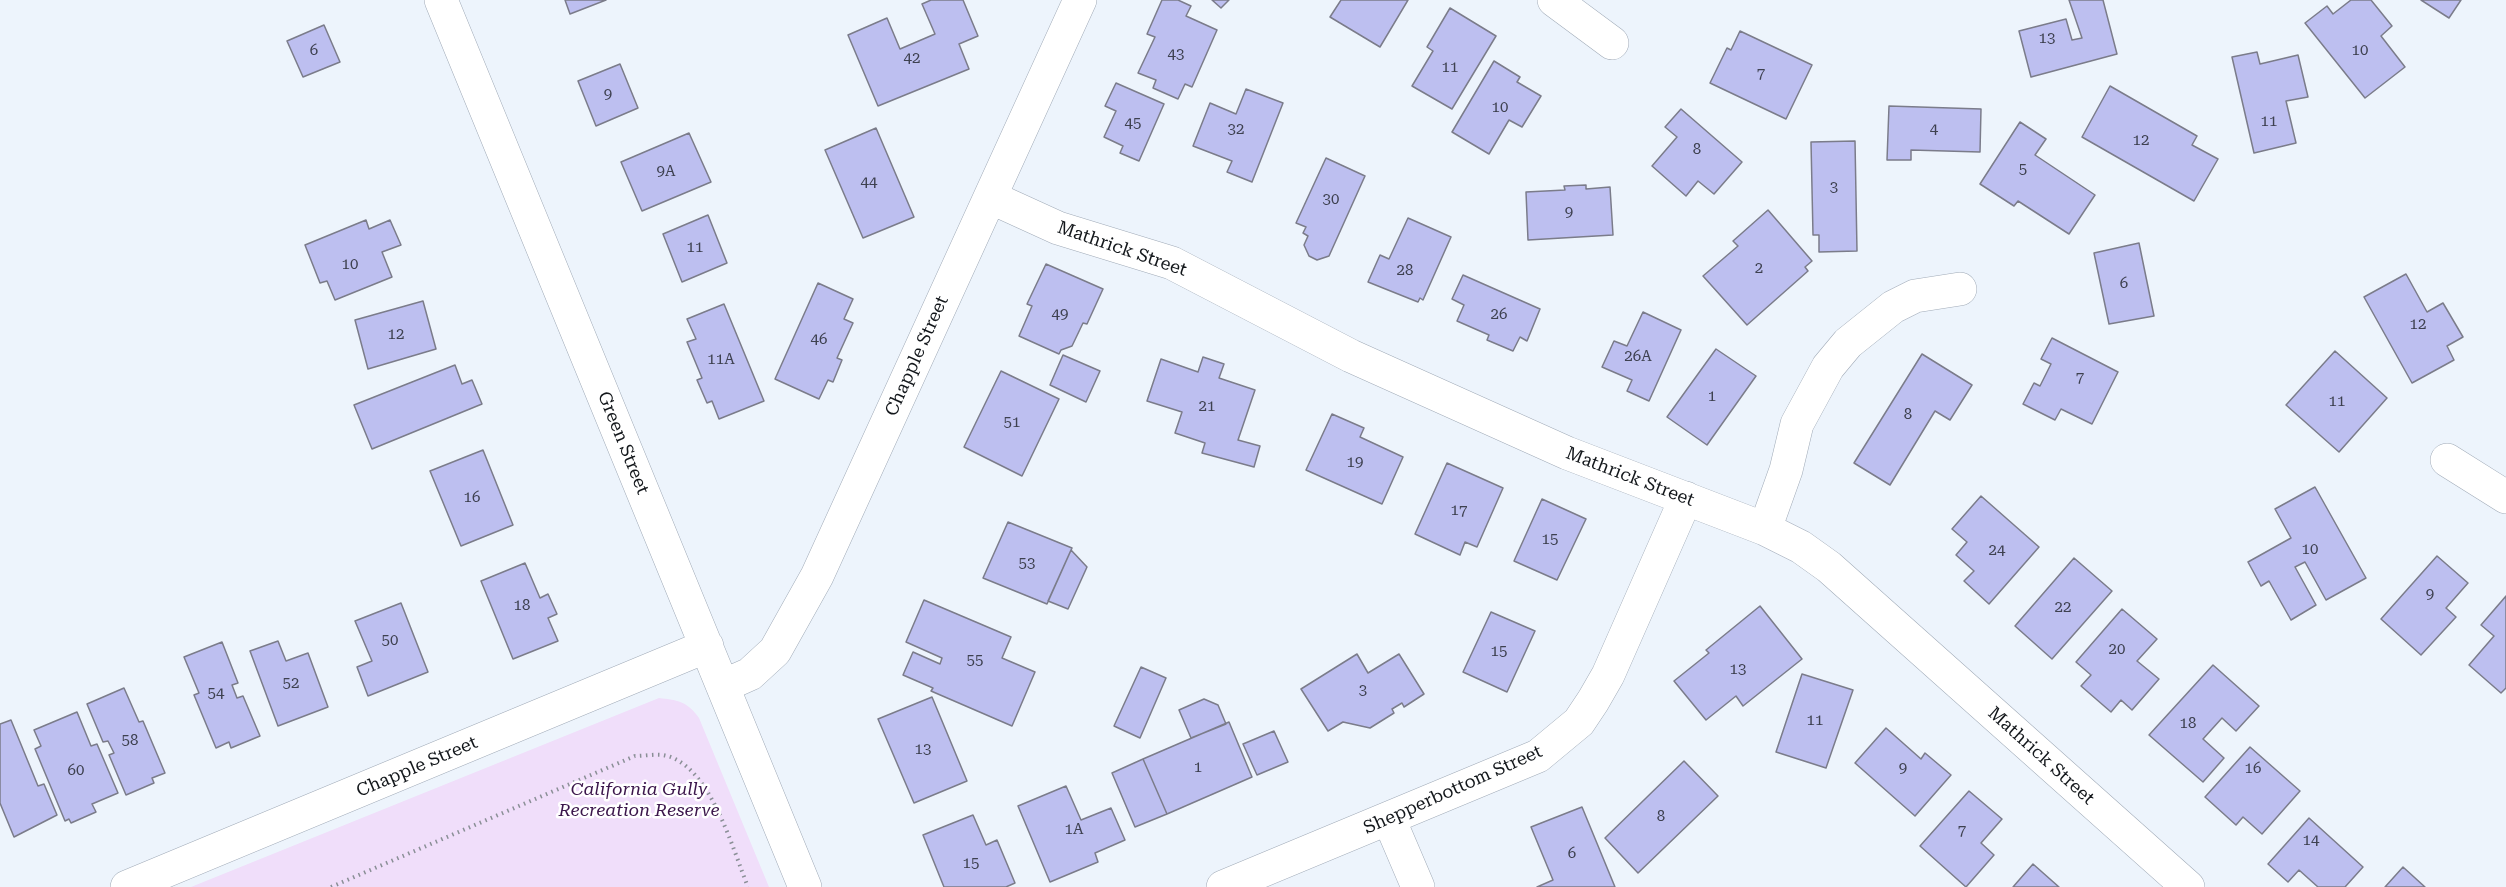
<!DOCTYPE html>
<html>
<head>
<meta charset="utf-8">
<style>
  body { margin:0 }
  canvas { display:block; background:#edf4fc }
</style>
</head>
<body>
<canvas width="2506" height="887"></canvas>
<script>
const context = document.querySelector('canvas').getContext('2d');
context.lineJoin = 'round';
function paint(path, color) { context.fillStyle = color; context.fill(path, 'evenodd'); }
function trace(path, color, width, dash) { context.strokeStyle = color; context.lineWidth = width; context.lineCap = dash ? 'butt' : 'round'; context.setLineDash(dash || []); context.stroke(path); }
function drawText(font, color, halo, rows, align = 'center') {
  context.font = font + ' "Roboto Serif",serif'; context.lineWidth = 5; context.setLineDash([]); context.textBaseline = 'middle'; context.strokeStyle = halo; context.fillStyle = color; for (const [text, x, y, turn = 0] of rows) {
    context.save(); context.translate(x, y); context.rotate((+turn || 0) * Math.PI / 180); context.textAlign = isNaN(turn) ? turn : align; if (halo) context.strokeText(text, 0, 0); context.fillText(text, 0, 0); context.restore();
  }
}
paint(new Path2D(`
  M659 698C678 700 688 702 699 718L769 887H191Z`), '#f0defa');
const building = new Path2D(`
  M565 0H606L570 14Z
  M931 0H963L978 36 959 44 969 69 878 106 848 35 887 18 900 49 935 34 922 4Z
  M1162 0H1178L1191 6 1186 16 1217 30 1192 87 1185 84 1178 99 1153 88 1156 80 1138 73 1155 37 1147 34Z
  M1212 0H1229L1221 8Z
  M1341 0H1408L1380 47 1330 17Z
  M2069 0H2103L2117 54 2031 77 2019 31 2066 19 2072 40 2082 38Z
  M2351 0H2371L2392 26 2381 36 2405 67 2365 98 2305 23 2327 6 2333 14Z
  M2421 0H2461L2449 18Z
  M1450 8 1496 36 1452 109 1412 86 1433 51 1427 47Z
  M324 25 340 62 303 77 287 41Z
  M1740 31 1812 65 1786 119 1710 83 1727 48 1731 50Z
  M2257 52 2260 64 2298 55 2308 97 2286 101 2296 143 2254 153 2232 57Z
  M1494 61 1520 77 1517 82 1541 96 1522 127 1509 120 1489 154 1452 132Z
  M620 64 638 108 596 126 578 81Z
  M1116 83 1164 104 1139 161 1120 153 1123 146 1104 137 1116 111 1105 106Z
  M2110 86 2197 136 2192 145 2218 159 2194 201 2082 137Z
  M1246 89 1283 103 1252 182 1227 172 1232 161 1193 146 1210 103 1236 114Z
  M1889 106 1981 109 1980 152 1911 150V160H1887Z
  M1681 109 1742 162 1714 194 1698 181 1686 196 1652 166 1677 137 1665 127Z
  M2020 122 2046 139 2035 155 2095 195 2069 234 2018 201 2014 206 1980 184Z
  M876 128 914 217 863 238 825 150Z
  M689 133 711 182 642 211 621 162Z
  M1855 141 1857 251 1819 252V235H1813L1811 142Z
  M1326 158 1365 176 1329 256 1317 260 1309 256 1304 245 1308 236 1303 233 1306 227 1296 223Z
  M1586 185V189L1610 187 1613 235 1528 240 1526 192 1565 190 1564 186Z
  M1768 210 1812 261 1805 267 1808 271 1747 325 1703 276 1738 246 1733 241Z
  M708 215 727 263 682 282 663 234Z
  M1408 218 1451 237 1423 300 1420 298 1418 302 1368 282 1380 255 1389 259Z
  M366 220 369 229 390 220 401 245 382 252 392 277 335 300 327 281 320 283 305 245Z
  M2139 243 2154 316 2109 324 2094 253Z
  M1046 264 1103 289 1087 324 1083 323 1072 346 1061 350 1059 354 1019 336 1032 306 1027 304Z
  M2406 274 2427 312 2443 303 2463 337 2447 346 2454 360 2412 383 2364 297Z
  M1463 275 1540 309 1527 341 1520 337 1513 351 1487 340 1489 335 1457 321 1464 305 1452 299Z
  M818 283 853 299 844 319 853 323 837 358 842 360 833 382 828 380 819 399 775 379Z
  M423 301 436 349 368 369 355 320Z
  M724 304 764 401 719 419 712 401 707 403 697 380 702 378 687 342 696 339 687 319Z
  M1643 312 1681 330 1649 401 1627 391 1632 380 1602 367 1614 341 1627 346Z
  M2052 338 2118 372 2092 424 2061 409 2055 420 2023 404 2034 383 2040 386 2051 364 2041 359Z
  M1716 349 1756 376 1707 445 1667 417Z
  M2335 351 2387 398 2339 452 2286 405Z
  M1922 354 1972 385 1950 420 1935 411 1890 485 1854 463Z
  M1063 355 1100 371 1086 402 1050 385Z
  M1203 357 1224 364 1219 378 1255 390 1238 440 1260 446 1254 467 1202 453 1205 443 1175 433 1182 412 1147 401 1161 359 1198 372Z
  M455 365 462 384 472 380 482 404 372 449 354 405Z
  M1001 371 1059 399 1022 476 964 447Z
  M1332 414 1364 428 1360 437 1403 457 1382 504 1306 470Z
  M483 450 513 525 461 546 430 471Z
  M1447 463 1503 488 1477 547 1465 542 1460 555 1415 534Z
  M2315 487 2366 578 2326 600 2305 562 2295 567 2316 605 2291 620 2269 581 2261 586 2248 562 2291 538 2275 509Z
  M1981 496 2039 547 1989 604 1964 581 1974 571 1956 555 1967 542 1952 529Z
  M1542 499 1586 519 1557 580 1514 561Z
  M1008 522 1072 548 1047 604 983 578Z
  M1071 550 1087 567 1068 609 1048 601Z
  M2437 556 2468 583 2446 608 2456 617 2421 655 2381 619Z
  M2074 558 2112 591 2052 659 2015 626Z
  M525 563 540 598 548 594 557 614 548 618 558 641 513 659 481 581Z
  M2506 596V688L2501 693 2469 665 2494 636 2481 625Z
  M924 600 1011 637 1002 658 1035 672 1012 726 931 691 933 688 903 675 913 652 940 664 942 658 906 642Z
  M401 603 428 672 368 696 357 667 372 661 355 621Z
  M1760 606 1802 659 1743 706 1736 696 1706 720 1674 681 1709 653 1706 650Z
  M2122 609 2157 639 2137 661 2159 679 2132 710 2121 700 2111 712 2081 686 2091 675 2076 662Z
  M1491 612 1535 631 1507 692 1463 672Z
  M278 641 286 661 308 653 328 707 278 726 250 651Z
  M222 642 238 683 232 685 237 698 243 696 260 736 231 748 229 742 216 748 194 695 199 693 184 657Z
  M1357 654 1368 673 1399 654 1424 694 1404 707 1402 703 1392 709 1394 713 1370 728 1343 722 1328 731 1301 689Z
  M2213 665 2259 706 2236 731 2222 718 2203 739 2224 758 2203 782 2149 735Z
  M1141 667 1166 678 1140 738 1114 726Z
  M1802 674 1853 690 1826 768 1776 752Z
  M124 688 139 722 143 721 165 773 152 778 154 783 126 795 109 755 114 753 108 741 103 742 87 704Z
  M932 697 967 781 914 803 878 719Z
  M1204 699 1218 705 1226 724 1191 738 1179 710Z
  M77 712 91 746 97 744 118 793 92 804 96 812 71 823 69 819 65 821 35 749 41 746 34 730Z
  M11 720 38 786 44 784 57 815 14 837 0 803V724Z
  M1229 722 1252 777 1167 814 1143 759Z
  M1886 728 1921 759 1925 753 1951 775 1915 816 1855 763Z
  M1274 731 1288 762 1257 775 1243 744Z
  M2250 747 2300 791 2262 834 2243 817 2236 825 2205 797Z
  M1143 759 1167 814 1135 827 1112 773Z
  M1684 761 1718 796 1638 873 1605 838Z
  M1066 786 1081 820 1111 808 1125 840 1095 853 1098 862 1050 882 1018 806Z
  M1969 791 2002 819 1981 843 1994 855 1966 887 1920 846Z
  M1582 807 1615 887H1537L1553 880 1531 827Z
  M973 815 986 845 997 840 1015 883 1006 887H944L923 835Z
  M2309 818 2363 867 2345 887H2318L2299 870 2288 882 2268 864Z
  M2033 864 2059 887H2013Z
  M2403 867 2425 887H2385Z`);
paint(building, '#bdbff0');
trace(building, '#7b7c8a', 1.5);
const street = new Path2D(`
  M441 0 805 887
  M1554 0 1612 43
  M990 197 1058 228 1172 263 1351 356 1567 453 1765 529 1801 547 1829 567 2188 887
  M2447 460 2506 497
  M1765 529 1786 470 1797 424 1828 367 1848 343 1893 307 1915 296 1960 289
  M723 686 750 674 775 651 817 576 1080 0
  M1389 819 1418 887
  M127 887 707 646
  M1223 887 1538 756 1579 722 1593 701 1608 675 1686 498`);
trace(street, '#a1abb8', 34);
trace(new Path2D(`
  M331 887 635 756C644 756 654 754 663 755 710 763 732 848 748 887`), '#8a8f96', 4, [1.5, 4.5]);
trace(street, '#fff', 33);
drawText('15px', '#3e4150', null, [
  ["13",2047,39],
  ["6",314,51],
  ["10",2360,51],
  ["43",1176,55],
  ["42",912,59],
  ["11",1450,68],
  ["7",1761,74],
  ["9",608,95],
  ["10",1500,108],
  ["11",2269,122],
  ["45",1133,124],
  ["32",1236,130],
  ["4",1934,130],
  ["12",2141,141],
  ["8",1697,150],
  ["5",2023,170],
  ["9A",666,172],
  ["44",869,183],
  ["3",1834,188],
  ["30",1331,200],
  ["9",1569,213],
  ["11",695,248],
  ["10",350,265],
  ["2",1759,269],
  ["28",1405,271],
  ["6",2124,284],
  ["49",1060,315],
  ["26",1499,315],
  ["12",2418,325],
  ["12",396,335],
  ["46",819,340],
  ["26A",1638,357],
  ["11A",721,360],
  ["7",2080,378],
  ["1",1712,397],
  ["11",2337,402],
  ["21",1207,407],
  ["8",1908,415],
  ["51",1012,423],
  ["19",1355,463],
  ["16",472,498],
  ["17",1459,511],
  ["15",1550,540],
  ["10",2310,550],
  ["24",1997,551],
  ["53",1027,564],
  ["9",2430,595],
  ["18",522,606],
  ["22",2063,608],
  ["50",390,641],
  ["20",2117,650],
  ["15",1499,652],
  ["55",975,661],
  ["13",1738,670],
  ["52",291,684],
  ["3",1363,691],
  ["54",216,694],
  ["11",1815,721],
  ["18",2188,724],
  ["58",130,741],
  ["13",923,750],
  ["1",1198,768],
  ["9",1903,769],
  ["16",2253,769],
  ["60",76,771],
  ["8",1661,817],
  ["1A",1074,830],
  ["7",1962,831],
  ["14",2311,841],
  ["6",1572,854],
  ["15",971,864]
]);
drawText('18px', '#13171b', '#fff', [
  ["Mathrick Street",1122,249,19],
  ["Chapple Street",917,356,-66],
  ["Green Street",623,443,68],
  ["Mathrick Street",1630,477,21],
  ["Mathrick Street",2041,756,42],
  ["Chapple Street",417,767,-23],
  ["Shepperbottom Street",1453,790,-24]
]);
drawText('italic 18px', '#3b164b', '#fff', [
  ["California Gully",639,790],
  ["Recreation Reserve",639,811]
]);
</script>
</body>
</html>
